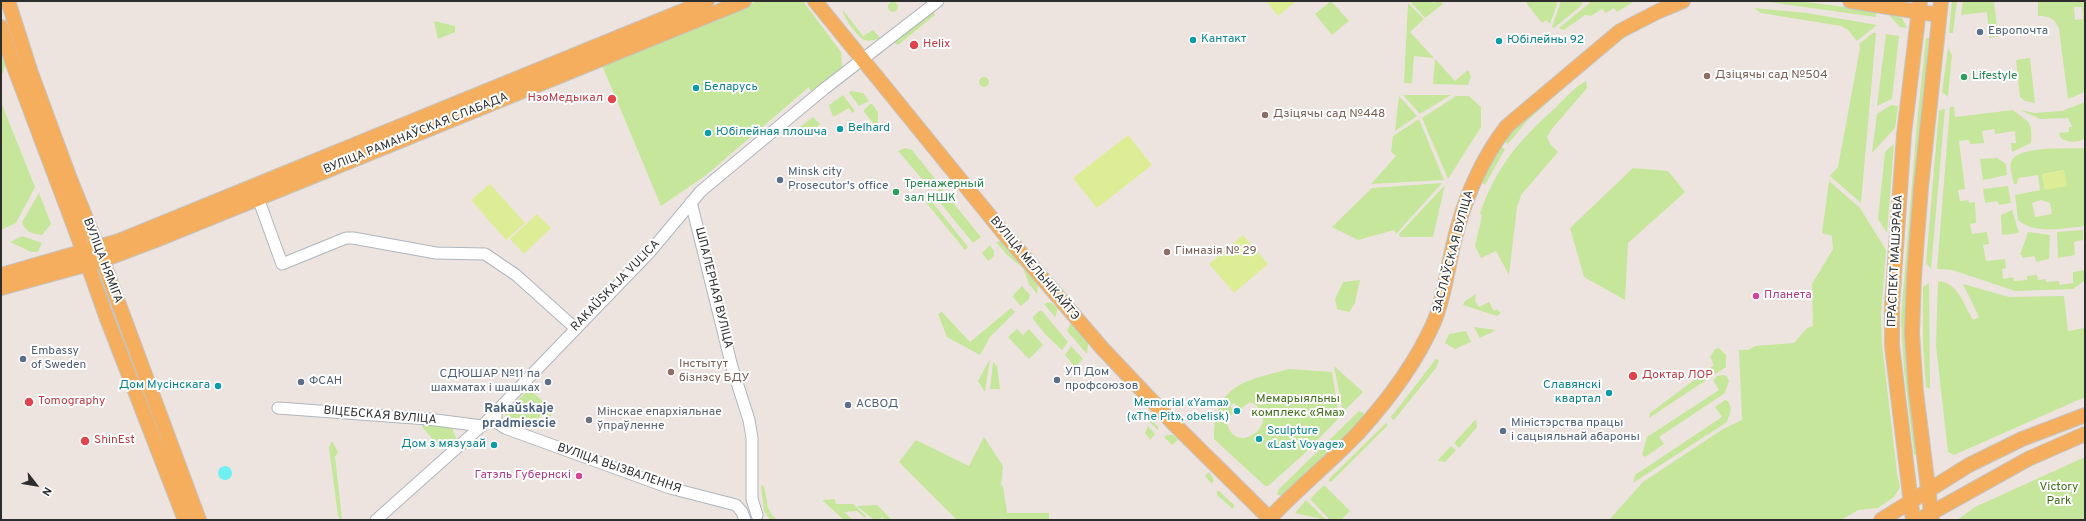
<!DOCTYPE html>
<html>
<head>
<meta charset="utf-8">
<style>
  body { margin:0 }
  #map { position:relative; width:2086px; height:521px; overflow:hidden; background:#eee4df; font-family:Overpass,sans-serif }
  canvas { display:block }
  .frame { position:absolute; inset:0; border:2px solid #2d2d2d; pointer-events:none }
  .north { position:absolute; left:16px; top:465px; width:40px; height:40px; -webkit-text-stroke:3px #fff; paint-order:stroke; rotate:121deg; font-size:11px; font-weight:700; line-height:16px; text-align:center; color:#2d2d2d }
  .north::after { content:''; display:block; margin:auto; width:14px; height:18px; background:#2d2d2d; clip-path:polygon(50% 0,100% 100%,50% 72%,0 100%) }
</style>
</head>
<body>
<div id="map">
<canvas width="2086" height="521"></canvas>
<div class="frame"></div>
<div class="north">N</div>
</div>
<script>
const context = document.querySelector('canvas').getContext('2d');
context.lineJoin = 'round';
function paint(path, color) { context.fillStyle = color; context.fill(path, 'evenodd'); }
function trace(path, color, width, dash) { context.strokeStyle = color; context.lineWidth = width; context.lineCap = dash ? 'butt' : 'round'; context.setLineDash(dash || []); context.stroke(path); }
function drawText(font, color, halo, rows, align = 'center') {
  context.font = font + ' Overpass,sans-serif'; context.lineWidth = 4; context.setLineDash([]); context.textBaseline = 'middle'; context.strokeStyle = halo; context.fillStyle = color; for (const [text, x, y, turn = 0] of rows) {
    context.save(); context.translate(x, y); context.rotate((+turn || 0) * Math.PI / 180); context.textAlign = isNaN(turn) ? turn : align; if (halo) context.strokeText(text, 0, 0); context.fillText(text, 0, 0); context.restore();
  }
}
paint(new Path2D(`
  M758 1H803L841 52 842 67 811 92 809 87 705 176 661 206 602 65Z
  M1331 1 1349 21 1332 35 1315 14Z
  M1410 1H1431L1433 3 1440 1 1443 4 1425 18Z
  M1527 1H1558L1550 24 1546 20 1542 23 1527 4Z
  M1561 1H1583L1581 6 1554 28 1552 27Z
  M1592 1H1635L1617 12 1614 8 1606 13 1602 9 1591 16 1585 15 1564 30 1560 29 1559 28Z
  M1761 1H1798L1877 11 1876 17Z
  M1952 1H1957L1953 33H1949Z
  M1963 1H1994L1998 36 1989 38 1987 12 1961 15Z
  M2038 1H2085V92L2068 99 2059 29C2055 18 2048 16 2038 16ZM2074 7H2082L2083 19 2075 20Z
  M888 7a5 5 0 1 1 10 0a5 5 0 1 1-10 0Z
  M1408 3 1424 19 1410 32 1434 58 1414 56 1412 83H1404Z
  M1754 8 1807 13 1877 25 1857 41 1848 30 1841 26 1761 13Z
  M843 10 863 36 873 30 880 38C875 40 870 42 865 40 858 38 842 16 843 10Z
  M931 10 935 15 898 45 892 41Z
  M1888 14 1902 18 1907 28 1900 27Z
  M434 21 455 26V32L438 39Z
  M1873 33H1876L1861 203 1830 176 1838 167 1860 48 1859 44Z
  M1886 34 1899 36 1892 99 1877 106Z
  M1926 38H1929L1916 165 1905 312 1907 353 1918 454 1914 455 1904 369 1901 318 1917 123Z
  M1 48 6 64 2 75Z
  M1948 48 1952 55 1948 97 1942 92Z
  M2030 58 2035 103 2025 101 2020 97 2016 60Z
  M1435 59 1455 81 1468 70 1471 77 1468 85 1433 84Z
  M1584 70 1527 121 1508 144 1503 140 1513 127Z
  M979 82a5 5 0 1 1 10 0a5 5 0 1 1-10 0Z
  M1586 81 1587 88 1551 130 1547 137 1550 144 1558 152 1521 195 1517 207 1509 275 1496 251 1481 258 1475 246 1482 216 1480 213C1498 164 1518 142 1556 107 1565 98 1575 87 1586 81Z
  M851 91 863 93 869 101 859 106 849 93Z
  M843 95 855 111 852 113 849 108 833 117 829 105Z
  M1403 95H1451L1420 114Z
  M1399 96 1417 116 1395 131Z
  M1456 96H1469L1481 107V127L1448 179 1422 118Z
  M1 102 35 187 16 223 1 230Z
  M2085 102V138C2079 143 2067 143 2061 138L2059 133 2069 132V127H2072L2068 118 2040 119 2020 110 2035 113 2062 111Z
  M870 104H872L878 112V122L874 124 864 112V110Z
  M1891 105 1898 106 1895 128 1872 153 1877 114Z
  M1950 107H1954L1955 117 2013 110C2029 123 2033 120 2031 143L2012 152 2011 143H2016L2015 131 1995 134 1994 129 1982 131 1984 143 1970 144 1969 140 1959 141 1965 189 1958 190 1960 201 1968 200 1969 203 1975 202 1976 223 1970 224 1972 234 1987 232 1989 244 1983 245 1986 261 2005 259 2006 268 2002 269 2003 279 2013 277 2014 281 2027 280V276L2037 275 2038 280 2046 279V282L2059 281 2060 285 2073 283V272L2085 270V280L2073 289 2015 291 1952 270 1937 269Z
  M1943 109H1945L1931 269 1926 263 1939 111Z
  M813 117 820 124 807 137 800 127Z
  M1419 119 1444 180 1371 184 1396 156 1391 152 1393 136Z
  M1894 144 1887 233 1878 219 1885 152Z
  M1500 146 1505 149 1485 185 1482 183 1481 179Z
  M905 148 912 150 936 180 929 187 898 151Z
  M2085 148V226C2064 228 2035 235 2018 220L2015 195 2040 190 2038 175 2018 178 2017 184H2014C2013 178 2009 168 2011 162 2017 145 2069 149 2085 148ZM2064 170 2045 190 2042 174ZM2041 200 2050 203 2052 214 2035 217 2032 203Z
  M1997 158 2006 164 2007 175 1983 180 1980 159Z
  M1633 168 1668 171 1685 192 1628 243 1625 300 1584 277 1570 228Z
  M1829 181 1860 208 1886 250 1881 313 1882 344 1897 473 1900 487 1894 497 1878 508 1858 510 1841 520H1609L1643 482 1723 429 1742 420 1739 350H1748L1755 346 1794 343 1807 328 1813 326 1812 284 1833 249 1832 236 1822 233Z
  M1442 183 1396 234 1394 230 1358 240 1332 227 1372 188Z
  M1445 185 1433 237H1400L1399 234Z
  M2008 186 2011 203 1999 205 1997 201 1985 203 1983 189Z
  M941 188 981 237 973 243 933 194Z
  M39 193 51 224 42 235C33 234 25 232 22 222Z
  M929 198 968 247 965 250 925 201Z
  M2012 210 2019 233 2002 235 2001 215Z
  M2083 230V240L2074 242 2075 255 2058 258 2057 232Z
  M2028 232 2050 235 2049 259 2036 262 2035 256 2023 258 2022 255H2020Z
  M22 236 42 243 38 252H31L10 242Z
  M1001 241 1038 283 1037 294 1029 284 1023 268 1007 255 996 242Z
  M990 245 994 251V256L988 261 982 253Z
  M1360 280 1355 303 1349 312 1337 309 1335 299 1343 282Z
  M1938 281C1959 283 1963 304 1973 320L1979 317 1963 284 2009 297 2064 296 2068 331 2085 328V397L1954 455 1948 452 1936 346Z
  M1929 283 1930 389 1926 387 1923 344V287Z
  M1022 286 1030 295 1029 299 1021 306 1013 297 1014 294Z
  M1476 294 1475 301 1479 307 1489 302 1494 311 1497 309 1501 313 1497 316 1463 305 1465 301Z
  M1050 302 1058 308 1055 317 1044 304Z
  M1011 308 1015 312 990 337 980 355 947 337 938 314 942 312 970 342Z
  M1039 311H1042L1068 342 1062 350 1046 335 1033 319V317Z
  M1071 322 1088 343 1087 354 1067 331Z
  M1474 327 1496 330 1480 338Z
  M1017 329 1023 335 1029 329 1043 345 1029 359 1008 337Z
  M1466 331 1471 342 1455 349 1445 343 1449 334Z
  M1071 346 1083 359 1075 367 1065 355Z
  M1719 348 1726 355V367L1649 418 1650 413 1714 365 1710 357 1715 349Z
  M990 359 985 392 978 381Z
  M1436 359 1439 360 1436 368 1394 420 1392 419 1391 417Z
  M993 362 997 366 1000 389H990Z
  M1334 366 1363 392 1343 412Z
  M1289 369 1332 372 1339 418 1303 455 1268 486H1265L1214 439C1214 384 1245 381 1289 369ZM1250 402C1288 419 1233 463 1226 419L1235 412 1230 406 1234 403 1240 409Z
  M1723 375 1727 376 1729 381 1725 393 1659 437 1664 444 1645 457 1642 455 1647 437 1719 390 1713 380 1717 376Z
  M529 389 554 411 550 417 542 413 533 427 505 420 506 412Z
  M1725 400 1728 401 1731 409 1727 422 1633 483 1635 475 1722 417 1715 407Z
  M1142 410 1158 427V430L1140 413Z
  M1359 411 1364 413 1363 418 1287 491 1281 496 1277 494 1279 489Z
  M1476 419 1477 427 1459 448 1454 443Z
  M1386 423 1388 425 1331 482 1329 481V479Z
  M422 424 452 428 457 440 442 450 423 428Z
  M1148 426 1155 434 1150 440 1145 433Z
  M1167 435H1173L1178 440 1172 445 1164 437Z
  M984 437 1003 466 1001 485 1003 486 1007 513H1049V520H957L899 462 916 440 969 466Z
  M332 441 338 452 335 457 342 519 346 520H341L338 516 329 447Z
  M1451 446 1456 450 1445 462 1437 461Z
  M2085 457V520H1957L1975 507Z
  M1209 472 1214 480 1212 484 1205 476Z
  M763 485C769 499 763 509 778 520H770L764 511 761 486Z
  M1324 485 1350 511 1341 520H1330L1310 499Z
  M1219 491 1234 505 1233 509 1217 495V491Z
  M835 499 836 504H853L866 516 865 518 857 511 844 512 853 520H844L823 501V500Z
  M1306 500 1326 520 1295 513Z
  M877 505 892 520H885L882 517 879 520H874L857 506Z`), '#c6e69b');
paint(new Path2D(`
  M1266 1H1292L1294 3 1278 16Z
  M1128 135 1152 165 1097 208 1073 178Z
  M2064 170 2067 186 2045 190 2042 174Z
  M490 184 525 223 506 240 471 200Z
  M537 214 551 228 524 254 510 239Z
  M1243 235 1268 264 1234 293 1209 264Z`), '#dded96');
paint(new Path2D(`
  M218 473a7 7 0 1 1 14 0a7 7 0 1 1-14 0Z`), '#70eff2');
const minor = new Path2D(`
  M258 198 282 264 346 238H353L436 253 485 254 516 275 575 328
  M691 202 732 367 749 420 752 438V499L757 515
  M278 408 428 419 482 426
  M496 412V422L505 428 670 488 736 505 742 512 745 520
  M376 520 487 421 649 253 701 191 824 89 938 1`);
const major = new Path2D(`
  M8 1 31 73 70 179 98 248 199 520
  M815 1 1002 231 1102 348 1173 423 1271 520
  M1850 1 1939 15
  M1 27 13 64 77 234 106 316 185 520
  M1 275 119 241 707 1
  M1 288 103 260 156 240 744 1
  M1924 517 2028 459 2085 434
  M1270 518C1298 488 1331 462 1359 432 1389 399 1416 363 1434 322 1444 298 1447 272 1453 246 1463 202 1480 161 1507 126L1620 31 1659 11 1683 1
  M1881 520 1969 465 2022 439 2085 415
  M1913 520 1892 346V305L1904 134 1920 1
  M1932 520 1916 392 1912 333 1914 277 1921 187 1941 1`);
trace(minor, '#afb6bd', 13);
trace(major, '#c4c4c4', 16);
trace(minor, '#fff', 11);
trace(major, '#f5ae5e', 14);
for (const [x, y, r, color] of [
  [1980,32,4,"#5c6f8a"],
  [1193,40,4,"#0f9aa8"],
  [1499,41,4,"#0f9aa8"],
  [914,45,5,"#e0444e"],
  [1707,76,4,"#8d6e63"],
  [1964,77,4,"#2e9e5b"],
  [696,88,4,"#0f9aa8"],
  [612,99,5,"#e0444e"],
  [1265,115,4,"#8d6e63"],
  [840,129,4,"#0f9aa8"],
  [708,133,4,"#0f9aa8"],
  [780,180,4,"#5c6f8a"],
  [896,192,4,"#2e9e5b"],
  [1167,252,4,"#8d6e63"],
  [1756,296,4,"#d1479c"],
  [23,359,4,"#5c6f8a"],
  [671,372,4,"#8d6e63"],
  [1633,376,5,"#e0444e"],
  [1057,380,4,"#5c6f8a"],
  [301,382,4,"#5c6f8a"],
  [548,382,4,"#5c6f8a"],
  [218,386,4,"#0f9aa8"],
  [1609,393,4,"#0f9aa8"],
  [29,402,5,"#e0444e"],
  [848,405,4,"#5c6f8a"],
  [1237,411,4,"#0f9aa8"],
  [589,420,4,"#6b7280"],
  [1503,431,4,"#5c6f8a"],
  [1259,439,4,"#0f9aa8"],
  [85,441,5,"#e0444e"],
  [494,445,4,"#0f9aa8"],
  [579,476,4,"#d1479c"]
]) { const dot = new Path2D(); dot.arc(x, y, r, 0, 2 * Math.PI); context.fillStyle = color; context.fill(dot); trace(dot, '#fff', 1.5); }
drawText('12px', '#4e5e75', '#fff', [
  ["Европочта",1988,32],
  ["Minsk city",788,173],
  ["Prosecutor's office",788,187],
  ["Embassy",31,352],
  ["of Sweden",31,366],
  ["УП Дом",1065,373],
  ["профсоюзов",1065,387],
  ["СДЮШАР №11 па",540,375,"right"],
  ["шахматах і шашках",540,389,"right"],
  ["ФСАН",309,382],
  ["АСВОД",856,405],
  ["Міністэрства працы",1511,424],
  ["і сацыяльнай абароны",1511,438]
], 'left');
drawText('12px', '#0d838f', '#fff', [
  ["Кантакт",1201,40],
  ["Юбілейны 92",1507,41],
  ["Беларусь",704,88],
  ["Belhard",848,129],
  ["Юбілейная плошча",716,133],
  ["Дом Мусінскага",210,386,"right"],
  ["Славянскі",1601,386,"right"],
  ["квартал",1601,400,"right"],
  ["Memorial «Yama»",1229,404,"right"],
  ["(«The Pit», obelisk)",1229,418,"right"],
  ["Sculpture",1267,432],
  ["«Last Voyage»",1267,446],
  ["Дом з мязузай",486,445,"right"]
], 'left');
drawText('12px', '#be3a42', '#fff', [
  ["Helix",923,45],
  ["НэоМедыкал",603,99,"right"],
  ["Доктар ЛОР",1642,376],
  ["Tomography",38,402],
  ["ShinEst",94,441]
], 'left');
drawText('12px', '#785e54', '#fff', [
  ["Дзіцячы сад №504",1715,76],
  ["Дзіцячы сад №448",1273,115],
  ["Гімназія № 29",1175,252],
  ["Інстытут",679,365],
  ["бізнэсу БДУ",679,379]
], 'left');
drawText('12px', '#27864d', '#fff', [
  ["Lifestyle",1972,77],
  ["Тренажерный",904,185],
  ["зал НШК",904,199]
], 'left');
drawText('12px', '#2d2d2d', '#fff', [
  ["ВУЛІЦА РАМАНАЎСКАЯ СЛАБАДА",416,134,-22],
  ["ЗАСЛАЎСКАЯ ВУЛІЦА",1454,252,-75],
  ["ВУЛІЦА НЯМІГА",102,261,69],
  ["ПРАСПЕКТ МАШЭРАВА",1896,261,-87],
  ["ВУЛІЦА МЕЛЬНІКАЙТЭ",1034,269,50],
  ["RAKAŬSKAJA VULICA",616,286,-46],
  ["ШПАЛЕРНАЯ ВУЛІЦА",713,288,76],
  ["ВІЦЕБСКАЯ ВУЛІЦА",380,416,5],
  ["ВУЛІЦА ВЫЗВАЛЕННЯ",619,469,19]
]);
drawText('12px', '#b23c85', '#fff', [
  ["Планета",1764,296],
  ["Гатэль Губернскі",571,476,"right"]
], 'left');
drawText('12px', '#3f6e19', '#fff', [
  ["Мемарыяльны",1298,400],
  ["комплекс «Яма»",1298,414],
  ["Victory",2059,488],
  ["Park",2059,502]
]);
drawText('12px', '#5b616d', '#fff', [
  ["Мінскае епархіяльнае",597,413],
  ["ўпраўленне",597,427]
], 'left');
drawText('bold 13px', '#4b6180', '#fff', [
  ["Rakaŭskaje",519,409],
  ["pradmiescie",519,424]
]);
</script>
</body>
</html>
